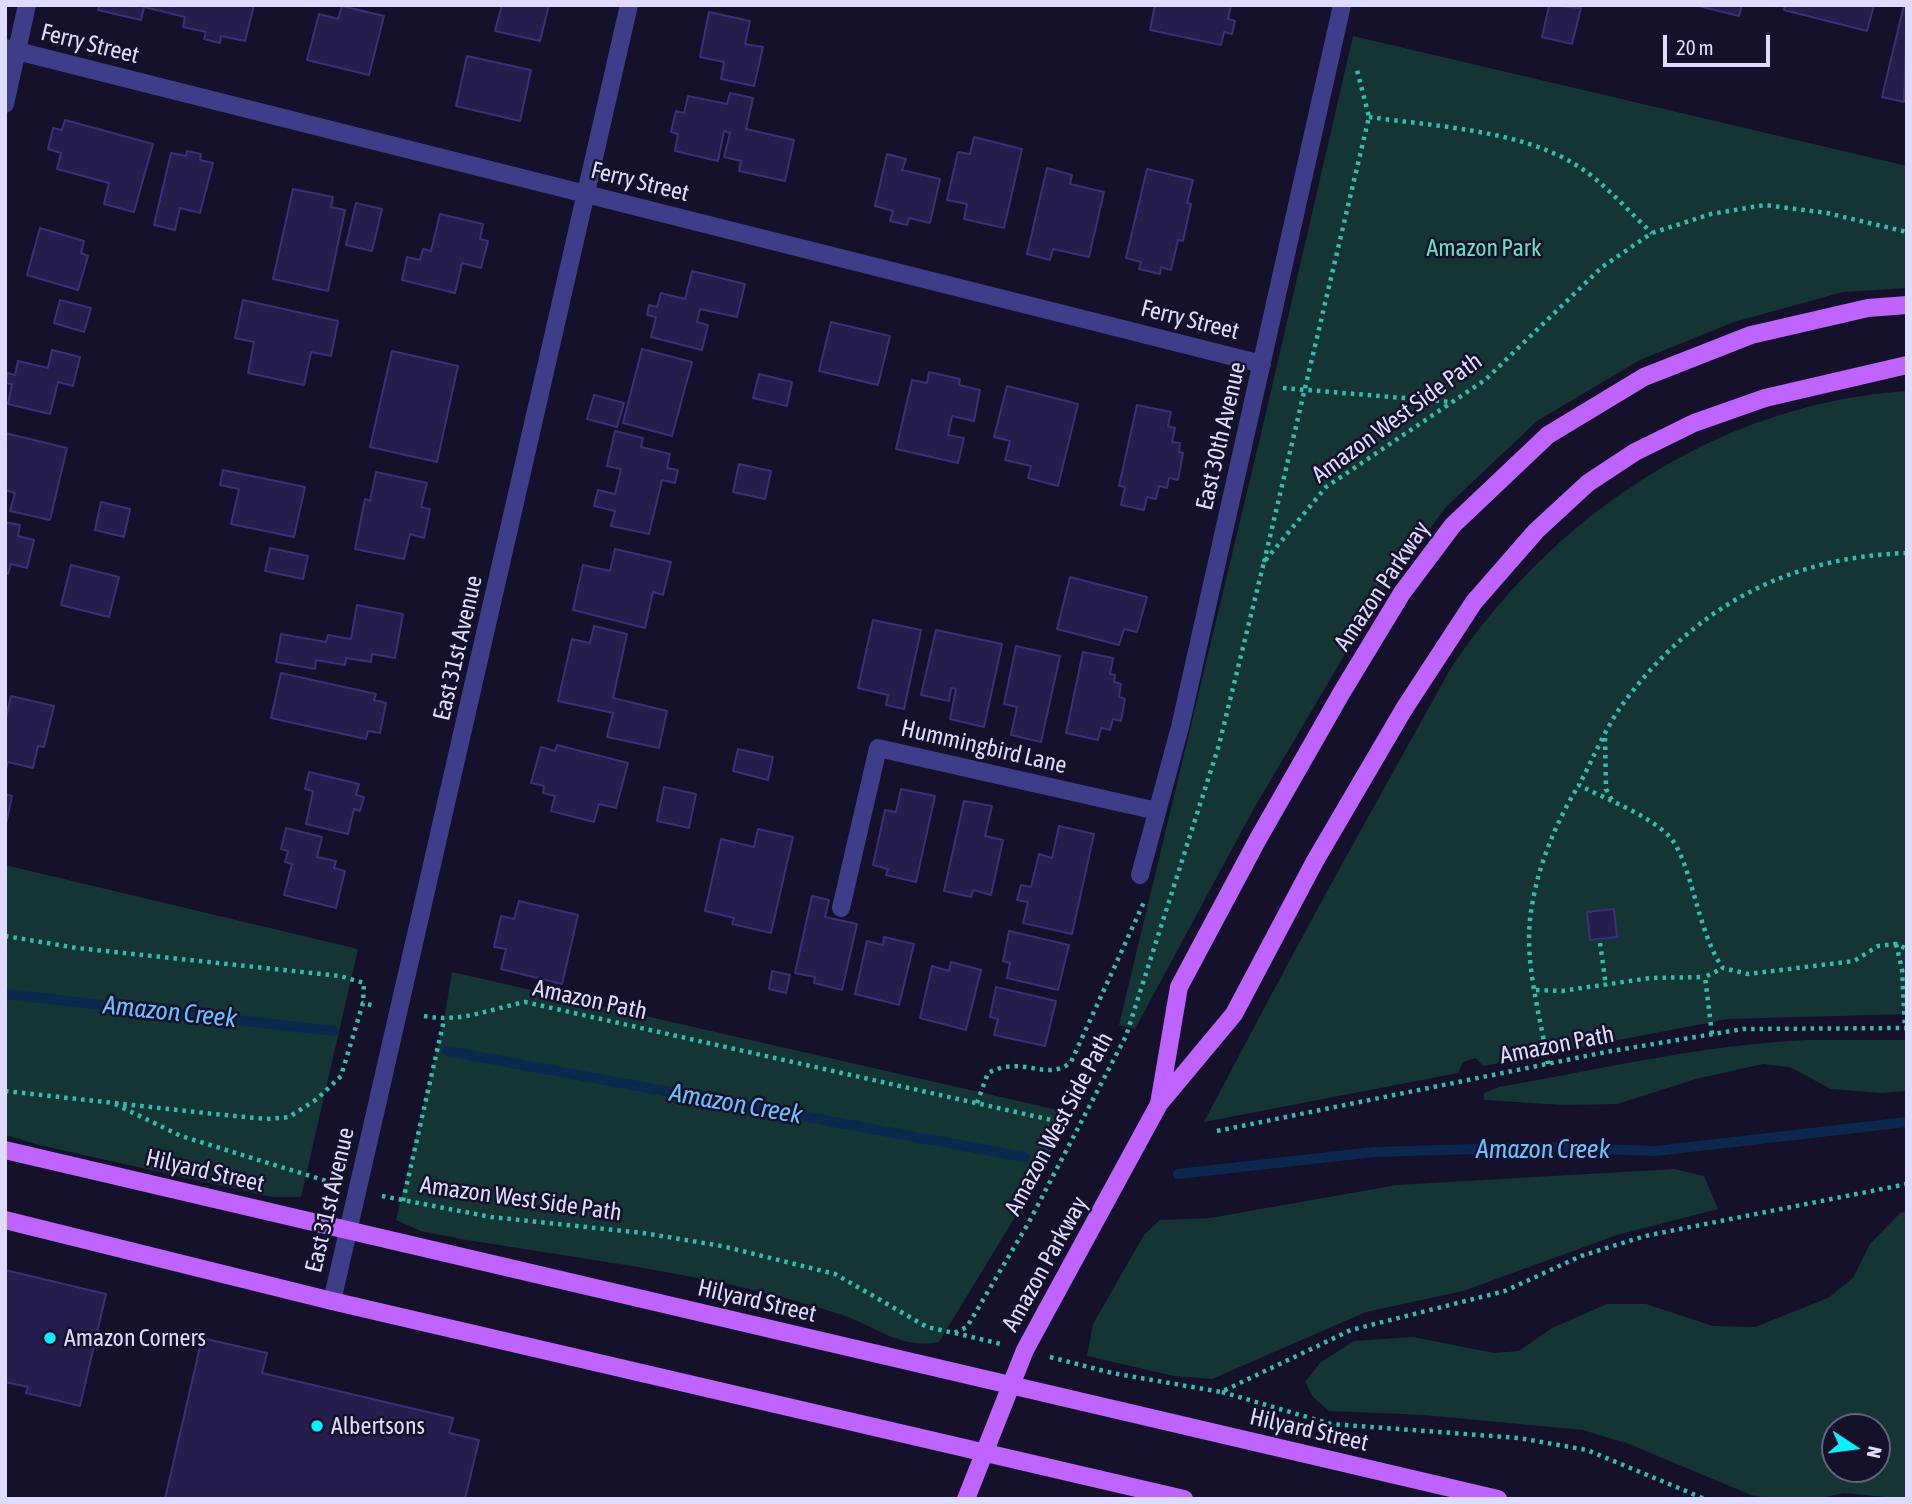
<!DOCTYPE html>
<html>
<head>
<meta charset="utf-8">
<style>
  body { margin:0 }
  #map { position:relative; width:1912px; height:1504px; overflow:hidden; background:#15112b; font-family:"Asap Condensed",sans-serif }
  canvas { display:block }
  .frame { position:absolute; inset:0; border:7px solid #dedbff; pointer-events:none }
  .north { position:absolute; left:1821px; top:1413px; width:70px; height:70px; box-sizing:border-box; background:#15112b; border:2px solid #656280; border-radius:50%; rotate:103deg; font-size:19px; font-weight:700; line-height:28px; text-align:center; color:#dedbff }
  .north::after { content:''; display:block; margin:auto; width:24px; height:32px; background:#09effd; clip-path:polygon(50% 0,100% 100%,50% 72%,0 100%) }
  .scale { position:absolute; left:1663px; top:35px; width:107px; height:32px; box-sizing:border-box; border:4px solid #dedbff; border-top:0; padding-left:9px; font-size:21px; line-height:24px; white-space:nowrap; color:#dedbff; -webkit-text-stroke:5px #15112b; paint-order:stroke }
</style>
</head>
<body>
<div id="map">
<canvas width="1912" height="1504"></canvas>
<div class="frame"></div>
<div class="north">N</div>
<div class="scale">20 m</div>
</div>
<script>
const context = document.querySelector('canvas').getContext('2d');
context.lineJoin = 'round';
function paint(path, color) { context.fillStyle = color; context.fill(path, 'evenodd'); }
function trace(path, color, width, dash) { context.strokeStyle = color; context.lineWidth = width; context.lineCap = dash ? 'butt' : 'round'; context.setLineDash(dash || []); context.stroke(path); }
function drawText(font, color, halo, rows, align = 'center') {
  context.font = font + ' "Asap Condensed",sans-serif'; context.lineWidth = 5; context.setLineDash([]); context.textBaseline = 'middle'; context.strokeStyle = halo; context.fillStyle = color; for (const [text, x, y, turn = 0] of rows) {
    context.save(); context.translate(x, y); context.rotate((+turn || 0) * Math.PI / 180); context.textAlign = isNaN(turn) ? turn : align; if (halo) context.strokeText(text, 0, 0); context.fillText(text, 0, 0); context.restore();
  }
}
paint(new Path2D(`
  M1353 36 1907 166V288L1843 292 1734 322 1640 360 1537 421 1446 507 1380 595 1253 810 1135 1029 1119 1025 1265 417Z
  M1907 391V1014L1728 1019 1483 1066 1476 1058 1463 1062 1458 1073 1204 1122C1256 1023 1308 925 1362 828 1384 789 1405 750 1427 711 1438 693 1447 672 1460 655 1564 508 1724 403 1907 391Z
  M5 865 358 949 301 1197H272L39 1145 5 1135Z
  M452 972 1071 1113 1015 1217 939 1342C899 1350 875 1325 839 1314 717 1274 587 1260 461 1239L421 1231 396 1220 444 1020Z
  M1806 1040H1907V1091L1881 1093 1831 1089 1790 1067 1763 1064 1696 1079 1617 1104 1564 1105 1484 1100V1093L1499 1087C1602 1069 1701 1045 1806 1040Z
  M1674 1169 1704 1176 1718 1209 1617 1235 1463 1291 1366 1312 1212 1379 1174 1376 1087 1356 1093 1324 1144 1235 1160 1220 1210 1218 1397 1185Z
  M1907 1211V1499L1844 1493 1816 1499H1772L1751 1495 1629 1444 1583 1430 1424 1415 1329 1411 1313 1397 1305 1382 1320 1363 1354 1341 1413 1337 1494 1353 1519 1351 1552 1328 1607 1304H1646L1713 1326 1755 1327 1828 1298 1853 1278 1870 1244 1900 1213ZM1835 1427H1877V1469H1835Z`), '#143533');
trace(new Path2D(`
  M5 994 334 1031
  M447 1051 1025 1157
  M1178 1174 1374 1152 1543 1147 1656 1151 1907 1122`), '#0d284e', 10);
const building = new Path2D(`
  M99 5H254L245 41 221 36 220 43 204 39 206 32 183 27 185 17 144 7 141 20 98 10Z
  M502 5H549L540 41 495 31Z
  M1155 5H1231L1228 19 1235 21 1232 34 1224 32 1221 45 1150 30Z
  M1546 5 1581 8 1572 44 1542 37 1549 6Z
  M1695 5H1742L1739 16Z
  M1785 5H1874L1867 31 1784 10Z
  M1904 5H1907L1904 102 1882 97Z
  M342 6 384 16 369 75 307 60 319 14 338 19Z
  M709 12 750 21 745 44 763 47 754 86 721 79 724 62 700 57Z
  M467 56 531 70 520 121 456 106Z
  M730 93 753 98 746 129 794 140 785 181 739 171 741 161 724 157 730 133 724 131 718 161 675 151 678 134 671 132 676 111 684 113 688 96 727 104Z
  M65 120 153 144 134 212 104 204 109 183 57 169 61 153 48 149 53 128 62 130Z
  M974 137 1022 149 1004 228 964 219 967 204 947 200 958 152 970 154Z
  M187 151 201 154 200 160 213 163 200 213 180 208 175 230 154 225 171 153 186 156Z
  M887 154 906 159 902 170 940 179 930 223 909 218 907 225 890 221 893 211 875 206Z
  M1047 168 1072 175 1070 184 1104 192 1089 257 1053 249 1050 260 1027 254Z
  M1147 169 1193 180 1187 203 1191 204 1183 241 1178 240 1171 270 1161 267 1160 274 1139 269 1141 262 1126 258Z
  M293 189 333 197 331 207 345 210 328 291 273 279Z
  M356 203 382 209 372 251 346 245Z
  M440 214 483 224 480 239 488 241 481 268 462 263 455 293 402 280 407 257 420 260 423 249 431 251Z
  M40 228 84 241 81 253 88 256 78 290 27 275Z
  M692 271 745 284 737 317 700 309 697 322 708 325 702 350 651 337 656 317 647 315 649 305 657 307 661 293 685 299Z
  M60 300 91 308 84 332 54 323Z
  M243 300 338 321 331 356 311 352 304 385 248 373 254 342 235 338Z
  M831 322 890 336 878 385 819 371Z
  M642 349 692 362 672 436 623 423Z
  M52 350 80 357 73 386 58 382 50 414 8 404 12 384 5 383 8 373 15 375 18 361 48 368Z
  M392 351 458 366 437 462 370 447Z
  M929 372 960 379 959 385 980 390 974 421 952 416 948 435 964 438 958 463 896 449 912 380 927 383Z
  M759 374 792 382 787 406 753 398Z
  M1007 386 1078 404 1058 486 1028 478 1031 466 1005 460 1010 441 994 437Z
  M594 395 624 403 617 427 587 419Z
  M1137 405 1171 412 1168 426 1175 428 1172 442 1180 443 1179 452 1183 453 1178 480 1169 478 1167 488 1159 486 1156 499 1147 497 1144 510 1121 505 1125 487 1119 486Z
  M615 431 643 438 641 447 670 454 667 468 678 470 675 483 662 480 649 534 611 526 615 511 594 506 598 490 615 494 621 469 607 466Z
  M5 433 67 448 50 520 10 511 15 493 5 490Z
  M739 464 771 471 765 499 733 492Z
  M223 470 305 487 294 537 231 524 239 489 220 485Z
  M376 472 427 483 421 507 430 509 424 538 410 534 404 559 355 549 365 499 370 501Z
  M101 502 130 509 124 537 95 530Z
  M5 522 20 525 18 536 34 540 27 568 11 564 8 574 5 573Z
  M270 548 308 556 303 579 265 571Z
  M615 549 671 562 663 595 653 592 645 628 573 610 583 565 610 571Z
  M71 565 119 577 109 617 61 605Z
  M1070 577 1147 597 1137 632 1124 629 1119 645 1057 629Z
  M357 605 403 614 395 658 372 654 371 662 346 658 345 665 316 660 315 669 276 662 281 634 326 642 328 635 351 639Z
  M873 620 921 630 904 709 886 705 888 695 858 688Z
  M594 626 627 634 613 698 667 711 659 748 607 737 613 713 558 701 572 639 590 643Z
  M936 630 1002 644 984 727 950 719 956 689 951 688 949 701 921 695Z
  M1016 646 1060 656 1041 742 1011 735 1017 707 1004 704Z
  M1083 652 1113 658 1110 674 1115 675 1114 682 1121 684 1119 697 1125 699 1121 721 1113 719 1110 730 1101 728 1098 740 1066 733Z
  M281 673 376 694 374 700 386 703 380 733 368 731 366 739 271 718Z
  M11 696 54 706 44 747 38 746 33 768 8 762 5 772V722Z
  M557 745 628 763 616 808 599 804 594 822 551 811 555 796 543 793 544 786 531 783 541 747 555 751Z
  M738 749 773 757 768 780 733 771Z
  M309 772 359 784 356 795 364 797 360 811 354 809 348 834 306 824 313 791 305 789Z
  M664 787 696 794 689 828 657 821Z
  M901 789 935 796 916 882 886 875 888 869 873 865 885 810 896 812Z
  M5 794 12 796 6 824 5 823Z
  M964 801 992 806 985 836 1003 840 991 895 973 890 971 897 944 891Z
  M1059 826 1094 834 1072 934 1023 923 1028 902 1017 900 1021 885 1031 887 1039 854 1052 858Z
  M286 828 322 837 317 857 336 861 334 868 345 871 336 908 284 895 292 864 285 862 288 851 281 849Z
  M758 829 793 837 771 933 732 924 734 918 705 911 721 839 754 847Z
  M812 896 829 900 825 917 857 924 842 990 814 983 815 977 795 973Z
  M519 901 578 915 562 984 501 969 506 949 494 947 501 916 514 919Z
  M1614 909 1617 937 1590 940 1587 912Z
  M1009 931 1069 945 1058 990 1007 978 1010 963 1003 961Z
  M884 937 914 944 899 1005 855 994 867 941 883 945Z
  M951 962 981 970 966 1030 920 1018 932 966 949 971Z
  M772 971 790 975 786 993 769 989Z
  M996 987 1056 1001 1045 1046 994 1035 998 1019 990 1017Z
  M5 1270 106 1294 80 1406 26 1393 28 1387 5 1382Z
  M202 1338 267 1353 262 1373 453 1418 449 1433 479 1440 465 1499H165Z`);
paint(building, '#251d4c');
trace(building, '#3b2f78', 2);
trace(new Path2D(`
  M1369 117C1432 126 1521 130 1576 165 1604 182 1628 211 1652 233
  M1283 388 1452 402
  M1907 553C1786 557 1693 608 1622 705 1605 729 1593 759 1579 785 1607 800 1645 813 1668 835 1692 859 1697 933 1723 968L1748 974 1854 961 1878 946 1896 944 1907 949
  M1264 562 1369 117 1356 66
  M1605 738 1606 789 1614 804
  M5 936 77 948 340 976 364 983 363 1003
  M1600 943 1606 986
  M1896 944 1902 969 1905 1028
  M1536 990 1562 991 1650 978 1705 977
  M424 1016C461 1023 490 1009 525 1002L1065 1123
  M1712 1034 1705 977 1723 968
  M1548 1064C1541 1018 1525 967 1530 920 1535 873 1554 825 1579 785
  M5 1091 214 1114 267 1119 289 1117 317 1099 341 1076 363 1003 375 1006
  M977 1103 988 1073C1024 1054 1046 1083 1071 1062L1145 900
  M115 1104 181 1136 333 1183
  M1217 1131 1606 1052 1743 1029 1907 1028
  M382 1196 491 1217 643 1233 722 1246 835 1274 927 1327 954 1333 967 1327 1029 1222 1126 1036 1219 745 1264 562 1326 487 1485 380 1602 267 1652 233 1711 214 1765 205 1827 213 1907 232
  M403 1201 444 1020
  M955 1333 1001 1344
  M1050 1357 1112 1373 1221 1392 1351 1330 1505 1291 1581 1256 1645 1236 1907 1184
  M1222 1392 1331 1424 1519 1438 1587 1450 1705 1499`), '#31bdaf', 4.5, [3.5, 5]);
trace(new Path2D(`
  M5 48 1262 364
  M5 104 27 5
  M1140 875 1180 727 1342 5
  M841 908 878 748 1157 811
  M332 1301 629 5`), '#3d3d8a', 18);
trace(new Path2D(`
  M1159 1104 1179 987 1258 839 1342 692 1402 593 1453 525 1548 435 1644 377 1751 335 1868 308 1907 305
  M5 1150 1498 1499
  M5 1220 332 1301 1184 1499
  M966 1499 1025 1350 1159 1104 1234 1014 1315 861 1404 709 1474 602 1536 531 1588 483 1635 452 1694 423 1765 398 1907 365`), '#be63fe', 18);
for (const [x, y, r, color] of [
  [50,1338,7,"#09effd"],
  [317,1426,7,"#09effd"]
]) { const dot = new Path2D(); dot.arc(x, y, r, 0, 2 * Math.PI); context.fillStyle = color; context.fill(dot); trace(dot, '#15112b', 2.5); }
drawText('24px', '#dedbff', '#15112b', [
  ["Ferry Street",90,44,14],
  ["Ferry Street",640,182,14],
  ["Ferry Street",1190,320,14],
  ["Amazon West Side Path",1397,418,-36],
  ["East 30th Avenue",1221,436,-77],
  ["Amazon Parkway",1382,586,-56],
  ["East 31st Avenue",458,648,-77],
  ["Hummingbird Lane",984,747,13],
  ["Amazon Path",590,1000,12],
  ["Amazon Path",1557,1045,-11],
  ["Amazon West Side Path",1059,1124,-62],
  ["Hilyard Street",205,1171,13],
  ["Amazon West Side Path",521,1199,8],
  ["East 31st Avenue",330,1200,-77],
  ["Amazon Parkway",1045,1264,-61],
  ["Hilyard Street",757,1301,13],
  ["Hilyard Street",1309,1430,13]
]);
drawText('24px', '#66e0bd', '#15112b', [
  ["Amazon Park",1484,248]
]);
drawText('24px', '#dedbff', '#15112b', [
  ["Amazon Corners",64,1338],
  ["Albertsons",331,1426]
], 'left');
drawText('italic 26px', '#6ac0fe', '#15112b', [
  ["Amazon Creek",170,1012,6],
  ["Amazon Creek",736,1104,10],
  ["Amazon Creek",1543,1150]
]);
</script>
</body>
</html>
